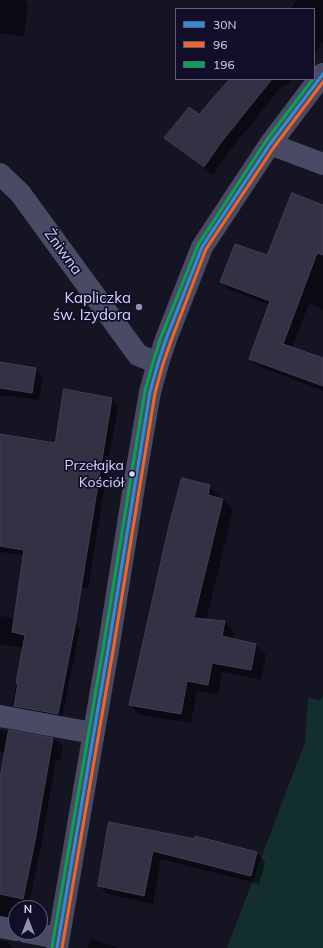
<!DOCTYPE html>
<html>
<head>
<meta charset="utf-8">
<style>
  body { margin:0 }
  #map { position:relative; width:323px; height:948px; overflow:hidden; background:#151422; font-family:Mulish,sans-serif }
  canvas { display:block }
  .legend { position:absolute; left:175px; top:8px; width:140px; height:72px; box-sizing:border-box; background:#110e28; border:1px solid #605e7e; margin:0; padding:5px 7px; list-style:none; font-size:12px; color:#d7d5ff }
  .legend li { display:flex; align-items:center; gap:8px; height:20px }
  .legend b { width:20px; border:1px solid #605e7e }
  .north { position:absolute; left:8px; top:900px; width:40px; height:40px; box-sizing:border-box; background:#110e28; border:1px solid #605e7e; border-radius:50%; rotate:0deg; font-size:11px; font-weight:700; line-height:16px; text-align:center; color:#d7d5ff }
  .north::after { content:''; display:block; margin:auto; width:14px; height:18px; background:#9391b2; clip-path:polygon(50% 0,100% 100%,50% 72%,0 100%) }
</style>
</head>
<body>
<div id="map">
<canvas width="323" height="948"></canvas>
<ul class="legend">
<li><b style="height:5px;background:#338bd7"></b>30N</li>
<li><b style="height:5px;background:#f26522"></b>96</li>
<li><b style="height:5px;background:#00a651"></b>196</li>
</ul>
<div class="north">N</div>
</div>
<script>
const context = document.querySelector('canvas').getContext('2d');
context.lineJoin = 'round';
function paint(path, color) { context.fillStyle = color; context.fill(path, 'evenodd'); }
function trace(path, color, width, dash) { context.strokeStyle = color; context.lineWidth = width; context.lineCap = dash ? 'butt' : 'round'; context.setLineDash(dash || []); context.stroke(path); }
function drawText(font, color, halo, rows, align = 'center') {
  context.font = font + ' Mulish,sans-serif'; context.lineWidth = 3.5; context.setLineDash([]); context.textBaseline = 'middle'; context.strokeStyle = halo; context.fillStyle = color; for (const [text, x, y, turn = 0] of rows) {
    context.save(); context.translate(x, y); context.rotate((+turn || 0) * Math.PI / 180); context.textAlign = isNaN(turn) ? turn : align; if (halo) context.strokeText(text, 0, 0); context.fillText(text, 0, 0); context.restore();
  }
}
paint(new Path2D(`
  M323 695V948H227L305 742 308 697 321 701Z`), '#122e2d');
paint(new Path2D(`
  M0 0H26L25 1 28 4 24 37 0 33Z
  M297 0H323V42L314 53V9H290Z
  M231 79H292L285 87 282 86 227 154 213 175 174 146 165 137 199 115Z
  M323 206V310L309 303 292 348 323 359V391L258 366 250 359 270 305 229 290 221 282 267 257Z
  M0 363 35 369 43 377 39 400 0 395Z
  M111 399 118 405 88 589 29 578 24 555 0 552V435L56 444Z
  M209 486 220 496 219 499H223L233 510 206 620 225 622 235 633 233 640 256 645 266 655 261 680 222 672 218 695 197 691 191 723 140 715 130 704Z
  M0 616 15 618 75 624 80 629 62 718 17 710 12 705 24 648 0 644Z
  M0 730 57 740 63 746 60 761 56 760 40 852 29 904 22 903 21 908H16V922H0V784L6 752H0Z
  M110 823 195 840 196 837 257 853 265 862 259 884 161 859 153 904 108 894 99 886Z
  M90 938 118 948H88Z
  M0 941 7 942 13 948H0Z`), '#0007');
const building = new Path2D(`
  M230 79H272L219 145 204 167 164 138 189 107 199 114Z
  M292 193 323 205V255L317 253 283 344 323 358V386L249 359 270 301 220 282 235 244 267 255Z
  M0 362 36 368 32 393 0 388Z
  M64 389 112 398 75 626 58 714 14 706 18 683H16L25 635 12 632 24 550 0 546V434L55 443Z
  M182 478 210 485 208 495 223 499 194 618 225 621 222 636 256 644 251 670 212 663 208 685 187 681 181 714 129 705 169 526Z
  M9 730 53 738 34 846 23 899 0 894V778Z
  M109 822 195 839V836L257 852 251 876 153 851 144 896 98 886Z`);
paint(building, '#333244');
trace(building, '#413f56', 1);
trace(new Path2D(`
  M270 144 323 164
  M0 174 20 193 138 355 158 363
  M0 716 93 733
  M0 927 16 930
  M26 932 58 938
  M57 948 109 644 135 480 150 392 158 363 166 339 202 247 270 144 323 74`), '#494a63', 22);
trace(new Path2D(`
  M57 948 109 644 150 392 158 363 166 339 202 247 270 144 323 74`), '#338bd7', 3);
trace(new Path2D(`
  M62 948 114 645 155 393 163 364 171 341 206 249 274 147 323 82`), '#f26522', 3);
trace(new Path2D(`
  M52 947 104 643 145 391 153 362 161 337 198 245 266 141 313 79`), '#00a651', 3);
for (const [x, y, r, color] of [
  [139,307,4,"#9391b2"],
  [132,474,3.5,"#d7d5ff"]
]) { const dot = new Path2D(); dot.arc(x, y, r, 0, 2 * Math.PI); context.fillStyle = color; context.fill(dot); trace(dot, '#110e28', 1.5); }
drawText('14px', '#d7d5ff', '#110e28', [
  ["Przełajka",124,466],
  ["Kościół",124,483]
], 'right');
drawText('15px', '#d7d5ff', '#110e28', [
  ["Żniwna",63,252,54]
]);
drawText('15px', '#d7d5ff', '#110e28', [
  ["Kapliczka",131,298],
  ["św. Izydora",131,315]
], 'right');
</script>
</body>
</html>
